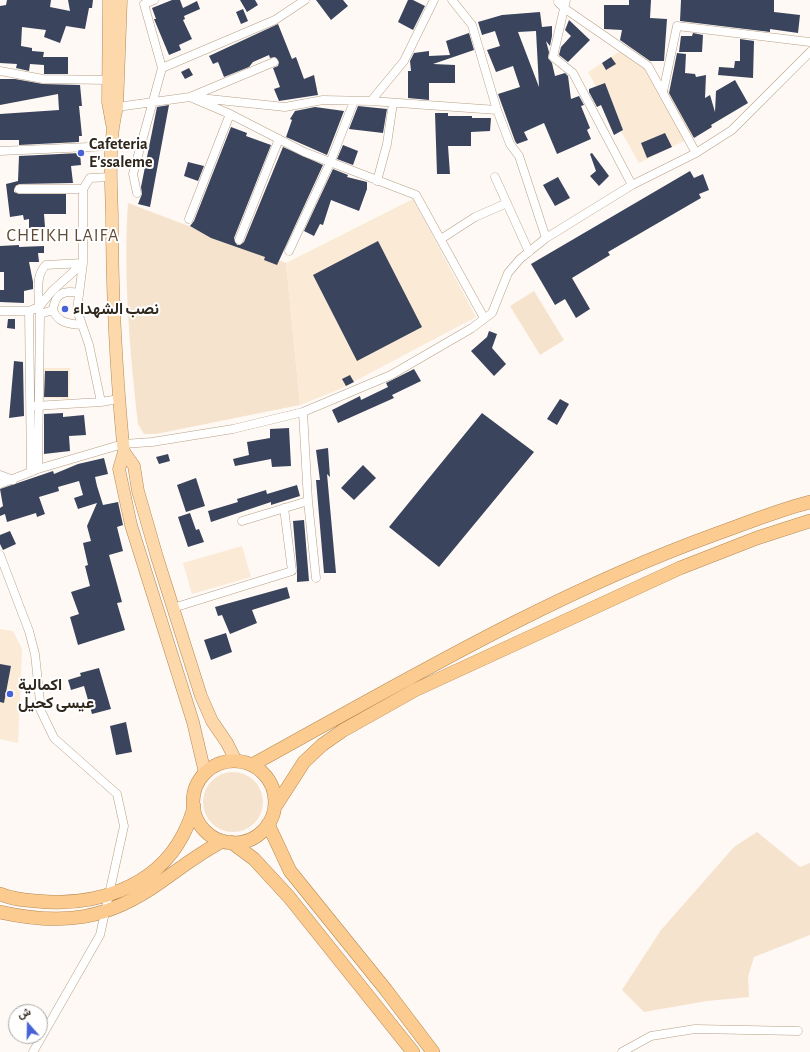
<!DOCTYPE html>
<html>
<head>
<meta charset="utf-8">
<style>
  body { margin:0 }
  #map { position:relative; width:810px; height:1052px; overflow:hidden; background:#fef9f4; font-family:"Alegreya Sans",Vazirmatn,sans-serif }
  canvas { display:block }
  .north { position:absolute; left:8px; top:1004px; width:40px; height:40px; box-sizing:border-box; background:#fff; border:1px solid #aca8a4; border-radius:50%; rotate:340deg; font-size:11px; font-weight:700; line-height:16px; text-align:center; color:#2f261c }
  .north::after { content:''; display:block; margin:auto; width:14px; height:18px; background:#4762d6; clip-path:polygon(50% 0,100% 100%,50% 72%,0 100%) }
</style>
</head>
<body>
<div id="map">
<canvas width="810" height="1052"></canvas>
<div class="north">ش</div>
</div>
<script>
const context = document.querySelector('canvas').getContext('2d');
context.lineJoin = 'round';
function paint(path, color) { context.fillStyle = color; context.fill(path, 'evenodd'); }
function trace(path, color, width, dash) { context.strokeStyle = color; context.lineWidth = width; context.lineCap = dash ? 'butt' : 'round'; context.setLineDash(dash || []); context.stroke(path); }
function drawText(font, color, halo, rows, align = 'center') {
  context.font = font + ' "Alegreya Sans",Vazirmatn,sans-serif'; context.lineWidth = 4; context.setLineDash([]); context.textBaseline = 'middle'; context.strokeStyle = halo; context.fillStyle = color; for (const [text, x, y, turn = 0] of rows) {
    context.save(); context.translate(x, y); context.rotate((+turn || 0) * Math.PI / 180); context.textAlign = isNaN(turn) ? turn : align; if (halo) context.strokeText(text, 0, 0); context.fillText(text, 0, 0); context.restore();
  }
}
paint(new Path2D(`
  M625 48 648 65 672 94 694 136 639 163 588 72Z
  M413 199 476 317 340 389 300 405 286 263Z
  M43 368H70L69 399 42 398Z
  M242 546 251 577 192 594 183 563Z
  M0 629 13 631 22 649 18 743 0 739Z`), '#fbead6');
paint(new Path2D(`
  M128 203 286 263 300 405 156 434H144L138 424C130 353 123 274 128 203Z
  M534 291 564 340 540 355 510 306Z
  M203 802a30 30 0 1 1 60 0a30 30 0 1 1-60 0Z
  M757 832 800 867 810 863V935L754 957 748 977 749 997 707 1001 644 1012 622 990 661 930 734 847Z`), '#f6e3ce');
paint(new Path2D(`
  M7 0H51L50 7 70 11 68 0H93L92 8H89L85 29 66 26 60 43 44 37 46 30 22 27 21 46 32 48V51L44 52 43 57H68V74H44V65L30 64 29 71 16 68 17 64 0 63V6L6 5Z
  M172 0H180L183 8 197 1 200 9 184 16 185 19 183 20 192 39 179 45 181 50 169 55 154 19H156L152 8Z
  M240 0H255L258 5 247 12Z
  M316 0H343L348 6 331 20Z
  M408 0H413L425 6 413 30 398 22Z
  M629 0H651L650 18 667 19 664 61H650L620 40 622 30 604 29V5H629Z
  M681 0H774V12L800 15 798 33 770 29V32L680 21Z
  M243 9 248 21 241 24 236 12Z
  M540 12 542 27 552 26V36L550 46 546 41 549 52 548 58 552 63 555 76 565 73 568 76 571 99 579 96 584 105 581 106 590 128 587 130 591 139 557 154 544 123 524 132 528 140 517 144 515 141 498 94 520 87 513 66 496 72 487 50 500 46 495 31 482 35 478 22 502 15ZM536 31 539 87 518 32Z
  M569 20 590 40 568 62 559 55 561 47 571 36 565 30Z
  M278 24 292 59 296 57 304 79 314 75 318 95 279 101 274 89 280 87 273 68 278 66 279 62 275 57 270 58 269 55 253 62 249 67 224 77 218 62 213 64 209 56Z
  M469 33 474 50 433 64 455 65V83H429V100L408 98V71H411L410 61 414 53 429 51V56L450 55 446 41Z
  M693 33 703 35 702 52H679L681 36H692Z
  M740 39 754 41 753 78 718 75 719 67 734 68 735 61H740Z
  M677 53 686 54 685 73 695 74 696 77 706 75 705 98 710 95 715 112 716 91 735 80 748 103 711 125 712 127 694 138 669 93Z
  M611 57 616 64 606 70 602 63Z
  M189 68 193 75 185 79 181 72Z
  M0 79H15L43 84 80 85 82 106H79L82 136H79V142L19 145V140H0V114L59 110 58 94 0 105Z
  M605 83 623 130 614 135 601 105 597 107 589 92V89Z
  M169 105 150 207 138 204 142 194 141 187 157 107Z
  M358 106 387 109 383 133 349 129Z
  M315 107 344 111 327 155 286 137 292 120 290 119 295 111Z
  M435 113H448V116H472V118H491L490 131 471 132V146H448L450 174H437Z
  M231 127 247 133 246 136 271 145 234 238 237 245H240L244 242 283 147 323 165 277 265 264 260 265 257 211 238 190 226 194 221Z
  M665 133 672 147 647 158 641 143Z
  M343 145 358 151 353 165 337 159Z
  M80 153 81 165 71 166 73 183 19 184 14 189V192L19 194H66V214H44L45 227 29 228V219L24 220 23 215 10 217 6 184 18 181 19 156Z
  M592 153 609 176 599 186 590 176 596 171 590 154Z
  M188 162 204 166 198 181 184 176Z
  M333 169 348 175 347 177 367 182V189L359 211 331 200 323 225 320 224 314 236 304 231Z
  M690 171 694 178 703 174 709 190 699 194 701 198 608 252 610 255 572 278 590 309 576 318 565 299 555 305 531 264Z
  M558 177 570 198 555 206 543 185Z
  M378 241 422 327 357 361 313 275Z
  M19 245V247L44 246V253H38L39 262H29L33 282V289L24 291V303L0 302V290H4V272H0V246Z
  M8 319H15V329L7 328Z
  M489 331 497 334 492 348 506 364 494 376 471 351 487 337Z
  M14 361 23 362 24 416 9 418Z
  M414 369 421 381 392 395 394 398 338 423 332 410 360 396 361 400 388 387 386 383Z
  M45 371H68V397H44Z
  M350 375 354 382 346 386 342 379Z
  M560 399 569 404 557 425 547 419Z
  M63 413V417L84 415 86 435 69 436 70 451 44 454V414Z
  M482 413 534 452 439 567 389 527Z
  M289 428 291 466 272 467 271 459 235 466 233 459 249 455 247 442 270 438V429Z
  M328 448 330 477 327 474 336 573H324L316 480H320L316 450Z
  M168 454 170 461 159 464 156 457Z
  M104 458 108 474 95 477 97 486 103 505 118 502 123 525 117 527 123 551 109 555 122 602 117 603 125 630 78 645 70 617 79 614 71 592 90 586 85 566 88 565 83 543 91 541 87 526 97 503 78 509 74 498 83 495 79 481 58 487 59 491 39 497 45 514 37 517 36 513 7 522 5 514 0 516V508L3 506 0 489 53 471 54 474 78 464Z
  M363 465 376 478 354 500 341 488Z
  M196 478 205 506 186 512 177 485Z
  M297 485 300 496 271 505V502L211 522 208 511 238 502 237 499 266 490 267 494Z
  M190 513 196 530 199 529 204 542 188 547 178 517Z
  M304 520 309 581 297 582V570L293 521Z
  M10 531 16 544 3 550 0 544V535Z
  M287 587 290 598 252 610 257 623 230 634 222 615 218 616 215 607Z
  M226 633 232 652 211 660 204 640Z
  M0 664 11 666 4 703 0 702Z
  M99 668 111 709 92 714 84 686 71 690 68 680 81 676 80 673Z
  M126 722 132 752 116 755 110 726Z`), '#3b445d');
const minor = new Path2D(`
  M452 0 472 25 497 110 510 144 519 156 546 238
  M566 0 553 57 573 73 632 185
  M558 2 564 8 648 66 696 153
  M162 68 275 20 305 0
  M0 71 43 79 108 80
  M663 92 677 26 810 42
  M190 97 230 114 304 152 416 195 484 318
  M190 97 274 62
  M371 101 404 61 434 0
  M117 107 190 97 285 107 323 100 371 101 497 110
  M0 151 111 146
  M111 177 90 178 83 189V263L77 310 89 345 101 402 119 399
  M495 177 529 252
  M377 181 387 144 393 103
  M19 189H83
  M137 193 133 174 162 68 144 4 154 0
  M189 219 230 114
  M441 239 475 217 507 203
  M239 240 279 139
  M289 251 330 163 354 101
  M39 307C39 293 35 275 46 265L83 263
  M39 307 52 291 83 263
  M53 310C58 323 69 324 82 325
  M0 311H29L39 307 40 314 53 310C55 294 63 290 78 293
  M29 311 31 472
  M34 406 101 402
  M38 469 40 314
  M0 475 13 480
  M0 484 38 469 123 444 152 442 233 429 303 412 391 375 472 328 492 313 508 273 520 259 546 238 632 185 696 153 732 130 810 52
  M308 501 316 578
  M242 521 308 501 303 412
  M0 555 29 631 35 654 41 711 54 738 117 794 124 826 100 935 33 1052
  M173 608 292 571 284 508
  M622 1052 651 1036 695 1029 798 1031`);
const primary = new Path2D(`
  M109 0 108 102 112 124
  M121 0 117 107C108 143 111 180 112 216 112 293 116 368 123 444L124 452 134 466 138 491 157 557 201 696 212 721 227 743 236 761
  M124 452 119 469 131 525 193 722 205 773`);
const trunk = new Path2D(`
  M193 802a41 41 0 1 1 82 0a41 41 0 1 1-82 0Z
  M252 765C403 682 553 593 716 534 747 523 778 510 810 502
  M275 807 304 762 322 745 342 731 415 690 680 568 757 538 810 521
  M268 824 290 871 386 990 433 1052
  M231 842 254 859 289 897 413 1052
  M0 894C12 899 23 900 36 901 93 907 155 889 183 835 188 825 192 817 194 806
  M0 912C64 926 108 920 162 881 182 867 201 852 223 841`);
trace(minor, '#b7a086', 9);
trace(primary, '#b48955', 13);
trace(trunk, '#b48955', 14);
trace(minor, '#fff', 8);
trace(primary, '#fdd8ab', 12);
trace(trunk, '#fccb8f', 13);
for (const [x, y, r, color] of [
  [81,153,4,"#4762d6"],
  [65,309,4,"#4762d6"],
  [10,694,4,"#4762d6"]
]) { const dot = new Path2D(); dot.arc(x, y, r, 0, 2 * Math.PI); context.fillStyle = color; context.fill(dot); trace(dot, '#fff', 1.5); }
drawText('bold 16px', '#2f261c', '#fff', [
  ["Cafeteria",89,144],
  ["E'ssaleme",89,162],
  ["نصب الشهداء",73,309],
  ["اكمالية",18,685],
  ["عيسى كحيل",18,703]
], 'left');
context.letterSpacing = '1px';
drawText('18px', '#604c34', '#fff', [
  ["CHEIKH LAIFA",63,236]
]);
context.letterSpacing = '0px';
</script>
</body>
</html>
